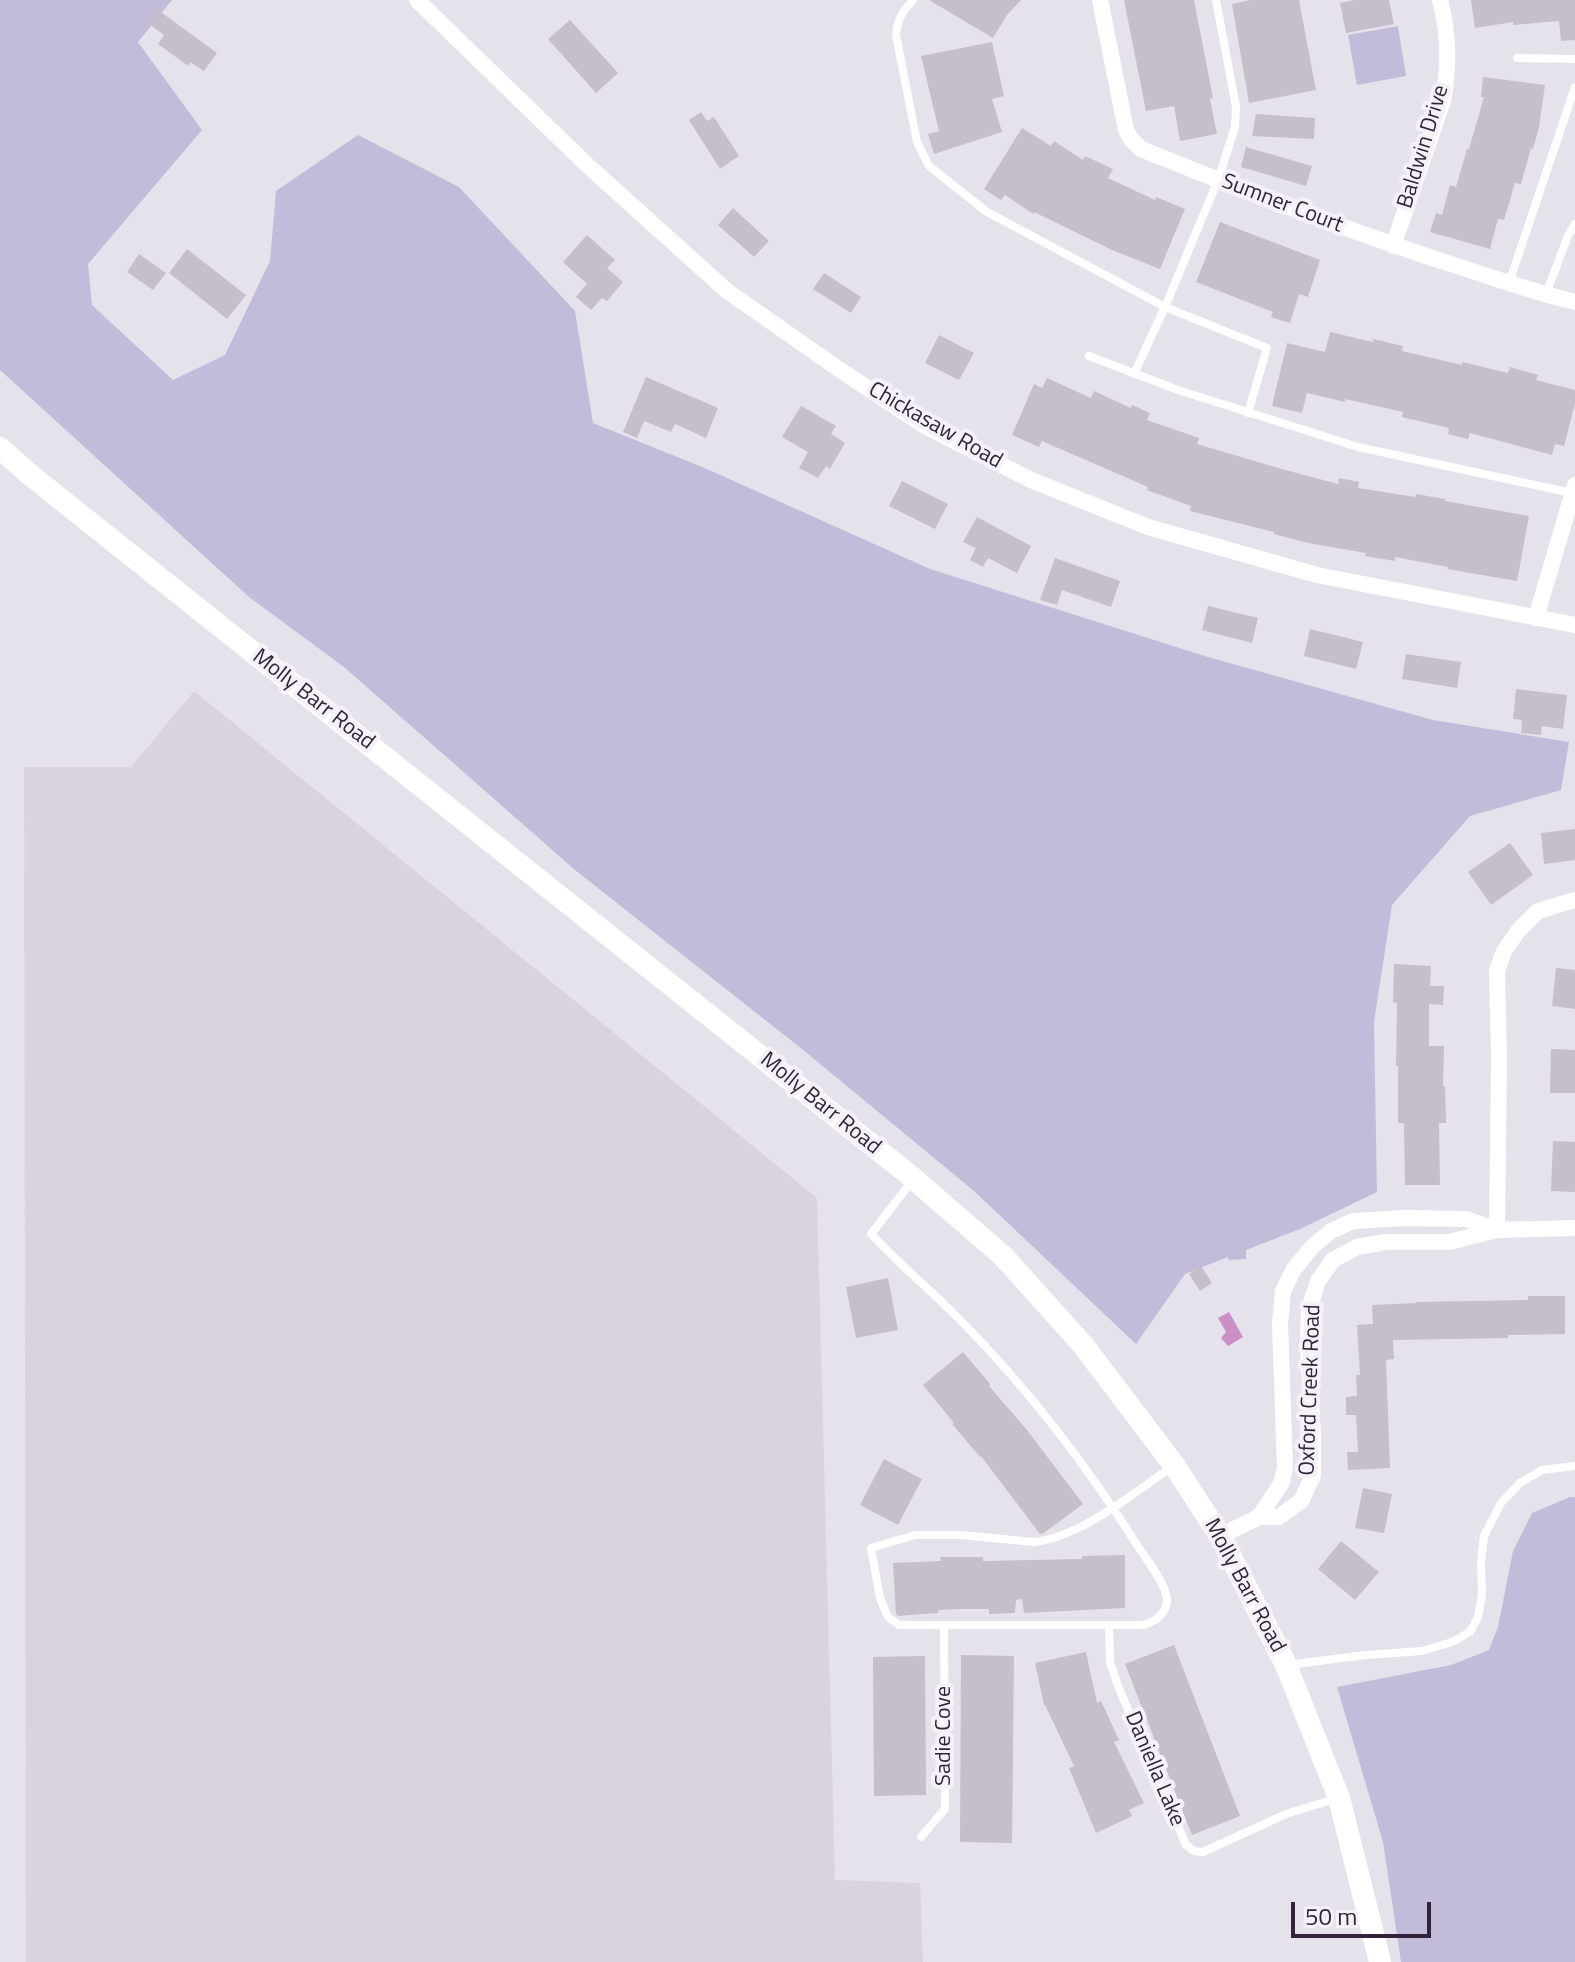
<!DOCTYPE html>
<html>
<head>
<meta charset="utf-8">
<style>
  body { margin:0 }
  #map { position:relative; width:1575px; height:1962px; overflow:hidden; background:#e6e2eb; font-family:"Titillium Web",sans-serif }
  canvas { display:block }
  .scale { position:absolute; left:1291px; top:1902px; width:140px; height:36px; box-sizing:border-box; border:4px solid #32233a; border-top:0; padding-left:10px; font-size:24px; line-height:28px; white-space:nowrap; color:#32233a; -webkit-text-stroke:6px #f4f2f8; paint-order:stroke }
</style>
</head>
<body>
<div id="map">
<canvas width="1575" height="1962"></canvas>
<div class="scale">50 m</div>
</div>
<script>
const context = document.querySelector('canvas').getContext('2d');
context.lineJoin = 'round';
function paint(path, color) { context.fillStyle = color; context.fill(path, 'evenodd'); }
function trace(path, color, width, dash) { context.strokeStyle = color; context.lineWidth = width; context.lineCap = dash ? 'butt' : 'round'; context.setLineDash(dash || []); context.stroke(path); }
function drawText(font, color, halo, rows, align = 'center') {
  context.font = font + ' "Titillium Web",sans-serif'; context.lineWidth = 8; context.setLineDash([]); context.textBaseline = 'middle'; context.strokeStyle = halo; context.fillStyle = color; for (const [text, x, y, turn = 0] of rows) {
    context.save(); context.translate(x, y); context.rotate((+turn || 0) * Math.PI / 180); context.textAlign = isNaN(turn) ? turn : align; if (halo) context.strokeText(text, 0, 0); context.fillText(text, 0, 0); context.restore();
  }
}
paint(new Path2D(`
  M194 691 817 1198 835 1880 920 1883 923 1962H26L24 767H131Z`), '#d9d3df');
paint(new Path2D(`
  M0 0H172L138 42 202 130 88 264 92 305 173 380 225 355 270 261 276 191 358 135 459 187 575 311 593 423 707 469 930 569 1208 657 1433 720 1569 742 1561 790 1470 816 1392 905 1374 1022 1377 1192 1300 1229 1246 1250V1259L1229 1260 1228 1257 1185 1274 1136 1344 974 1191 802 1049 575 870 344 667 249 597 0 370Z
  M1398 26 1406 76 1357 85 1348 35Z
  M1570 1497H1575V1962H1401L1383 1842 1337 1687 1451 1665 1489 1650 1498 1627 1513 1551 1532 1513Z`), '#c2bcda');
paint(new Path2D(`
  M1229 1312 1243 1337 1228 1346 1221 1338 1226 1332 1218 1318Z`), '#cc8ec7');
paint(new Path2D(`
  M929 0H1021L1007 15 993 38Z
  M1124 0H1194L1213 98 1210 99 1217 134 1180 141 1174 106 1146 111Z
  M1251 0H1299L1316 90 1249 103 1232 4Z
  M1355 0H1389L1394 24 1346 33 1340 3Z
  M1471 0H1575V40L1561 41 1559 21 1513 25V22L1475 28Z
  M158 10 217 53 204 71 190 62 188 66 158 44 164 35 148 23Z
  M570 20 618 73 596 93 548 39Z
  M992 42 1004 96 992 99 1002 132 934 154 928 134 939 131 921 56Z
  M1483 77 1545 85 1539 127 1533 149 1531 148 1521 184 1515 183 1504 220 1498 219 1490 249 1430 232 1436 213 1442 215 1450 185 1456 187 1467 149H1469L1484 97H1481Z
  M701 112 707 121 714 117 739 156 720 169 689 120Z
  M1256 114 1315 118 1314 139 1252 136Z
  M1022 128 1051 146 1054 141 1083 160 1085 156 1113 169 1108 178 1155 200 1156 197 1185 209 1160 269 1112 250 1034 212 1033 214 1005 195 1001 200 984 189Z
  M1246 147 1312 166 1306 186 1241 167Z
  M733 208 769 241 754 257 718 225Z
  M1220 222 1320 260 1308 297 1299 294 1290 323 1271 317 1273 312 1196 282Z
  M587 235 615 260 607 268 623 282 607 301 602 298 591 310 576 297 587 284 563 262Z
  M187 249 246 295 227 319 169 273Z
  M139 254 166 273 153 290 127 272Z
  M824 273 861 297 851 313 813 289Z
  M1330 332 1373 342V339L1403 346 1402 351 1462 365V362L1508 373 1510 367 1538 375 1536 380 1575 390V403L1564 446 1555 444 1552 455 1470 433 1468 439 1448 434 1449 428 1402 417 1403 412 1345 399V402L1307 393 1302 413 1272 406 1287 343 1325 352Z
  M939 335 974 353 959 380 925 363Z
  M646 377 718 408 706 438 675 424 671 432 644 421 637 438 623 432Z
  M1047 378 1091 398 1094 391 1131 408 1132 405 1150 413 1147 420 1199 438 1197 444 1278 468 1338 484 1339 478 1359 482 1358 488 1415 497 1416 494 1445 499V501L1529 516 1517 581 1447 569 1448 567 1395 557V561L1365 556 1366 553 1308 543 1274 534V532L1190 511 1191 506 1147 490 1148 487 1042 441 1039 447 1012 435 1034 384 1042 388Z
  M801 406 836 426 831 434 845 443 830 469 826 466 818 478 799 468 808 452 782 437Z
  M902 481 948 504 935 529 889 506Z
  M977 517 1031 546 1017 573 988 558 983 567 970 560 976 548 963 542Z
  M1055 558 1120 581 1111 607 1062 590 1057 605 1040 600Z
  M1208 606 1258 618 1252 643 1202 630Z
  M1310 629 1363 642 1356 669 1304 656Z
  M1406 654 1461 662 1457 688 1402 679Z
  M1516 689 1567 695 1563 729 1542 726 1541 735 1521 733 1522 720 1513 719Z
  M1575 829V860L1544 864 1541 833Z
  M1510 843 1533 875 1491 905 1468 872Z
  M1394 964 1431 966 1430 986H1444L1443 1005 1429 1004V1046H1444L1443 1086H1445L1446 1123H1439L1440 1185H1405L1404 1123H1398V1066H1396L1397 1003 1393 1002Z
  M1556 968 1575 970V1009L1552 1006Z
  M1551 1049 1575 1050V1093H1550Z
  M1553 1141 1575 1142V1192L1551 1191Z
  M1201 1266 1212 1283 1200 1291 1189 1274Z
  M888 1278 898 1330 856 1338 846 1287Z
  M1528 1296H1565V1334L1508 1335V1338L1393 1340 1394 1359 1386 1360 1390 1468 1348 1470 1347 1452H1358L1356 1415H1346V1397L1357 1396 1356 1375H1360L1357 1325 1373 1324 1372 1305 1416 1303V1302L1528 1300Z
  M963 1352 990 1384 989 1386 1027 1430 1083 1504 1044 1533 1040 1534 981 1456 980 1457 952 1424 954 1423 923 1385Z
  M884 1459 922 1479 898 1525 860 1505Z
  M1363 1488 1392 1494 1384 1533 1355 1528Z
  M1341 1541 1379 1572 1355 1600 1318 1569Z
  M1125 1555V1608L1024 1613 1022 1599 1016 1600 1015 1613 989 1614V1609H961L938 1610V1613L898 1616 896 1614 893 1563 941 1561 940 1557H983V1561L1082 1559V1556Z
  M1174 1645 1240 1816 1192 1835 1125 1664Z
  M1086 1652 1097 1703 1101 1701 1119 1740 1114 1742 1144 1803 1129 1810 1132 1816 1096 1833 1069 1768 1074 1766 1045 1705H1044L1035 1663Z
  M961 1655 1014 1656 1012 1843 960 1842Z
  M925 1656 926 1795 874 1796 873 1657Z`), '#c5becb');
trace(new Path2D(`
  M913 0C903 11 897 20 896 35L917 142 929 166 987 212 1165 307 1267 348 1248 413
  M1517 58 1575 59
  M1509 283 1575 87
  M1546 294 1568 236 1575 224
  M1089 356 1178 390 1358 447 1572 493
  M1134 374 1165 307 1218 180 1235 127 1236 107 1216 0
  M912 1181 871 1234C900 1265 933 1292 963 1323 1030 1391 1088 1467 1139 1548 1147 1560 1168 1587 1167 1601 1166 1614 1155 1622 1143 1625H899L888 1617 880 1598 871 1548 915 1535H961L1034 1542C1081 1537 1135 1492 1173 1466
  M1109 1625 1110 1662 1118 1686 1186 1845 1194 1851 1203 1852 1286 1814 1338 1798
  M1287 1665 1366 1655 1422 1651 1452 1642 1470 1632 1478 1617 1482 1595 1481 1562 1484 1536 1501 1503 1520 1483 1542 1470 1575 1466
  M921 1837 945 1809 944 1625`), '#fff', 8);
trace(new Path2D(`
  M417 0 585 163 727 291 843 372 925 426 1031 480 1148 527 1317 575 1575 625
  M1100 0 1126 130 1131 139 1141 149C1247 192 1354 233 1463 268 1500 280 1537 293 1575 302
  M1393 246 1443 101C1449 68 1449 33 1440 0
  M1536 618 1575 485
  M1497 1230 1499 1058 1497 971 1504 951 1518 931 1538 911 1575 900
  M1259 1517 1282 1482 1285 1467 1280 1324 1283 1291 1294 1269 1312 1247 1331 1231 1353 1221 1404 1218 1466 1219 1497 1230
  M1220 1536 1259 1517H1279L1301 1501 1313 1476V1437L1308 1348 1309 1309 1318 1281 1333 1260 1357 1247 1386 1242H1449L1497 1230 1575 1228`), '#fff', 16);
trace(new Path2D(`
  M0 448 29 474 907 1173 1003 1256 1083 1345 1174 1465 1220 1536 1286 1665 1339 1798 1380 1962`), '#fff', 22);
drawText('22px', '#32233a', '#f4f2f8', [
  ["Baldwin Drive",1424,147,-73],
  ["Sumner Court",1282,204,21],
  ["Chickasaw Road",935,426,30],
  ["Molly Barr Road",313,700,38],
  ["Molly Barr Road",820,1104,39],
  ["Oxford Creek Road",1311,1390,-88],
  ["Molly Barr Road",1244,1586,62],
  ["Sadie Cove",945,1736,-90],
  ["Daniella Lake",1154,1769,67]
]);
</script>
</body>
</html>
